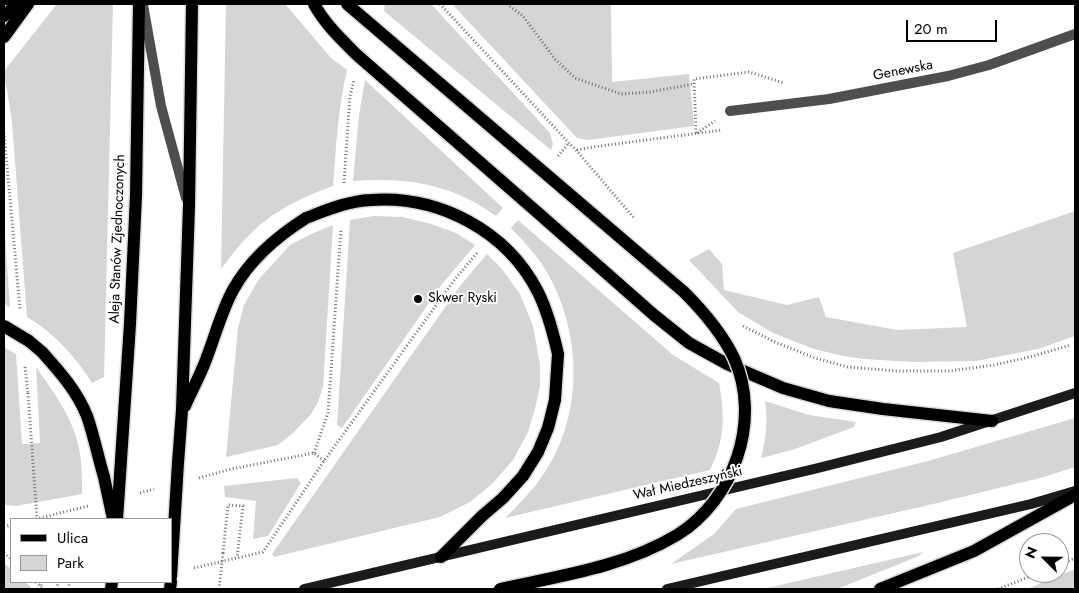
<!DOCTYPE html>
<html>
<head>
<meta charset="utf-8">
<style>
  body { margin:0 }
  #map { position:relative; width:1079px; height:593px; overflow:hidden; background:#fff; font-family:Jost,sans-serif }
  canvas { display:block }
  .frame { position:absolute; inset:0; border:5px solid #000; pointer-events:none }
  .legend { position:absolute; left:10px; top:518px; width:162px; height:65px; box-sizing:border-box; background:#fff; border:1px solid #999; margin:0; padding:6px 9px; list-style:none; font-size:15px; color:#000 }
  .legend li { display:flex; align-items:center; gap:10px; height:25px }
  .legend b { width:25px; border:1px solid #999 }
  .north { position:absolute; left:1019px; top:533px; width:50px; height:50px; box-sizing:border-box; background:#fff; border:1px solid #999; border-radius:50%; rotate:293deg; font-size:14px; font-weight:700; line-height:20px; text-align:center; color:#000 }
  .north::after { content:''; display:block; margin:auto; width:18px; height:22px; background:#000; clip-path:polygon(50% 0,100% 100%,50% 72%,0 100%) }
  .scale { position:absolute; left:906px; top:20px; width:91px; height:22px; box-sizing:border-box; border:2px solid #000; border-top:0; padding-left:6px; font-size:15px; line-height:18px; white-space:nowrap; color:#000; -webkit-text-stroke:4px #fff; paint-order:stroke }
</style>
</head>
<body>
<div id="map">
<canvas width="1079" height="593"></canvas>
<div class="frame"></div>
<ul class="legend">
<li><b style="height:6px;background:#000"></b>Ulica</li>
<li><b style="height:14px;background:#d5d5d5"></b>Park</li>
</ul>
<div class="north">N</div>
<div class="scale">20 m</div>
</div>
<script>
const context = document.querySelector('canvas').getContext('2d');
context.lineJoin = 'round';
function paint(path, color) { context.fillStyle = color; context.fill(path, 'evenodd'); }
function trace(path, color, width, dash) { context.strokeStyle = color; context.lineWidth = width; context.lineCap = dash ? 'butt' : 'round'; context.setLineDash(dash || []); context.stroke(path); }
function drawText(font, color, halo, rows, align = 'center') {
  context.font = font + ' Jost,sans-serif'; context.lineWidth = 4; context.setLineDash([]); context.textBaseline = 'middle'; context.strokeStyle = halo; context.fillStyle = color; for (const [text, x, y, turn = 0] of rows) {
    context.save(); context.translate(x, y); context.rotate((+turn || 0) * Math.PI / 180); context.textAlign = isNaN(turn) ? turn : align; if (halo) context.strokeText(text, 0, 0); context.fillText(text, 0, 0); context.restore();
  }
}
paint(new Path2D(`
  M57 4H113L104 377 92 383C75 356 54 333 27 317L12 122 7 90 4 78V71Z
  M226 4H285L331 58 347 70C338 108 336 147 333 186 297 199 265 215 240 245 233 253 227 261 221 269Z
  M385 4H431L550 133 553 144 551 150 384 11Z
  M452 4H611L612 82 689 74 694 126 588 140 577 138Z
  M365 80 503 208 496 216C489 211 481 206 474 202 435 181 396 178 353 181L359 115Z
  M1075 211V336L1038 349 976 361 913 362 864 359 843 356 814 349 773 333 738 312 689 260 709 249 722 264 724 290 787 305 819 297 826 317 897 330 967 327 953 253Z
  M374 216 403 217 431 224 456 233 475 245 443 283 342 428 337 425 350 220Z
  M518 220 673 355 719 383C725 416 725 440 710 470L505 518C518 505 530 493 541 478 583 420 583 338 549 276 540 258 525 243 511 228Z
  M4 222 10 307 4 304Z
  M333 225 323 387 318 402 311 414 294 432 278 445 226 457 238 328 244 305 259 279 290 245 311 234Z
  M487 254 502 269 520 294 533 326 540 365V385L535 409 528 432 513 460 492 484 470 502 440 517 274 557 272 554 460 286Z
  M4 347 16 354 22 444 40 443 36 367C57 397 78 424 81 462 82 473 82 483 82 494L16 506 4 505Z
  M765 401 809 415 856 422 854 427 795 449 761 458C766 439 768 421 765 401Z
  M1075 418V467L1044 477 929 505 671 564 714 534 736 509 928 461Z
  M297 478 301 483 268 536 253 539 256 501 225 497 224 486Z
  M923 552 919 556 837 589H763Z
  M4 563 11 569V582H25L33 589H4Z
  M1075 569V589H1027Z`), '#d5d5d5');
const primary = new Path2D(`
  M4 16 17 4
  M4 37 28 4
  M537 212 654 315 689 343 727 364 783 388 829 401 883 409 992 421
  M42 352C60 372 77 391 87 416 94 436 98 457 104 477
  M185 406C192 390 201 374 207 357 215 336 222 310 233 290 250 259 276 237 306 218
  M178 463 182 410 189 206 192 4
  M120 475 130 324 136 195 139 4
  M441 557 482 516 503 498 523 476 538 452 548 428 555 400 558 354
  M170 589 171 582
  M880 589 974 551 1075 495`);
trace(primary, '#dbdbdb', 15);
trace(new Path2D(`
  M440 4 569 143 576 150 634 218
  M507 4 523 16 555 59 575 78 621 94 650 92 694 84
  M4 133 20 309
  M696 133 694 79 749 72 784 83
  M697 133 715 121
  M577 150 593 147 722 130
  M558 156 569 143
  M344 183 350 96 354 80
  M743 326 777 343 815 358 848 367 897 371H949L994 365 1030 357 1071 345
  M25 367 28 393
  M314 453 328 413 341 229
  M199 478 231 469 314 453 324 461
  M140 493 154 489
  M36 519 88 506
  M4 527 11 525
  M4 553 11 559
  M223 553 228 505 243 506 237 558
  M1059 565 1075 558
  M194 568 263 552 324 461 455 279 477 253
  M36 582 43 589
  M57 589 58 582
  M69 589V582
  M998 589 1039 573`), '#707070', 3, [1, 2.5]);
trace(new Path2D(`
  M143 5 161 106 186 198`), '#4e4e4e', 10);
trace(new Path2D(`
  M730 111 829 99 948 76 989 65 1075 34`), '#4e4e4e', 10);
trace(new Path2D(`
  M304 589 814 469 941 437 1075 393
  M667 589 1031 504 1075 491`), '#1b1b1b', 10);
trace(primary, '#000', 12);
const primaryBridge = new Path2D(`
  M314 4C325 24 341 39 357 55L537 212
  M347 4 684 292C704 312 722 333 734 358 762 420 734 500 677 535 624 567 559 576 500 589
  M306 218C327 210 348 201 371 200 439 195 507 231 538 292 548 312 553 332 558 354
  M4 326 29 341 42 352
  M104 477 113 519
  M117 519 120 475
  M171 577 178 463
  M111 589 112 582`);
trace(primaryBridge, '#dbdbdb', 15, []);
trace(new Path2D(`
  M28 393 37 519
  M41 589V582
  M219 589 223 553`), '#707070', 3, [1, 2.5]);
trace(primaryBridge, '#000', 12);
for (const [x, y, r, color] of [
  [418,299,5,"#000"]
]) { const dot = new Path2D(); dot.arc(x, y, r, 0, 2 * Math.PI); context.fillStyle = color; context.fill(dot); trace(dot, '#fff', 2); }
drawText('14px', '#000', '#fff', [
  ["Genewska",903,71,-11],
  ["Aleja Stanów Zjednoczonych",118,239,-88],
  ["Wał Miedzeszyński",688,484,-13]
]);
drawText('14px', '#000', '#fff', [
  ["Skwer Ryski",428,299]
], 'left');
</script>
</body>
</html>
